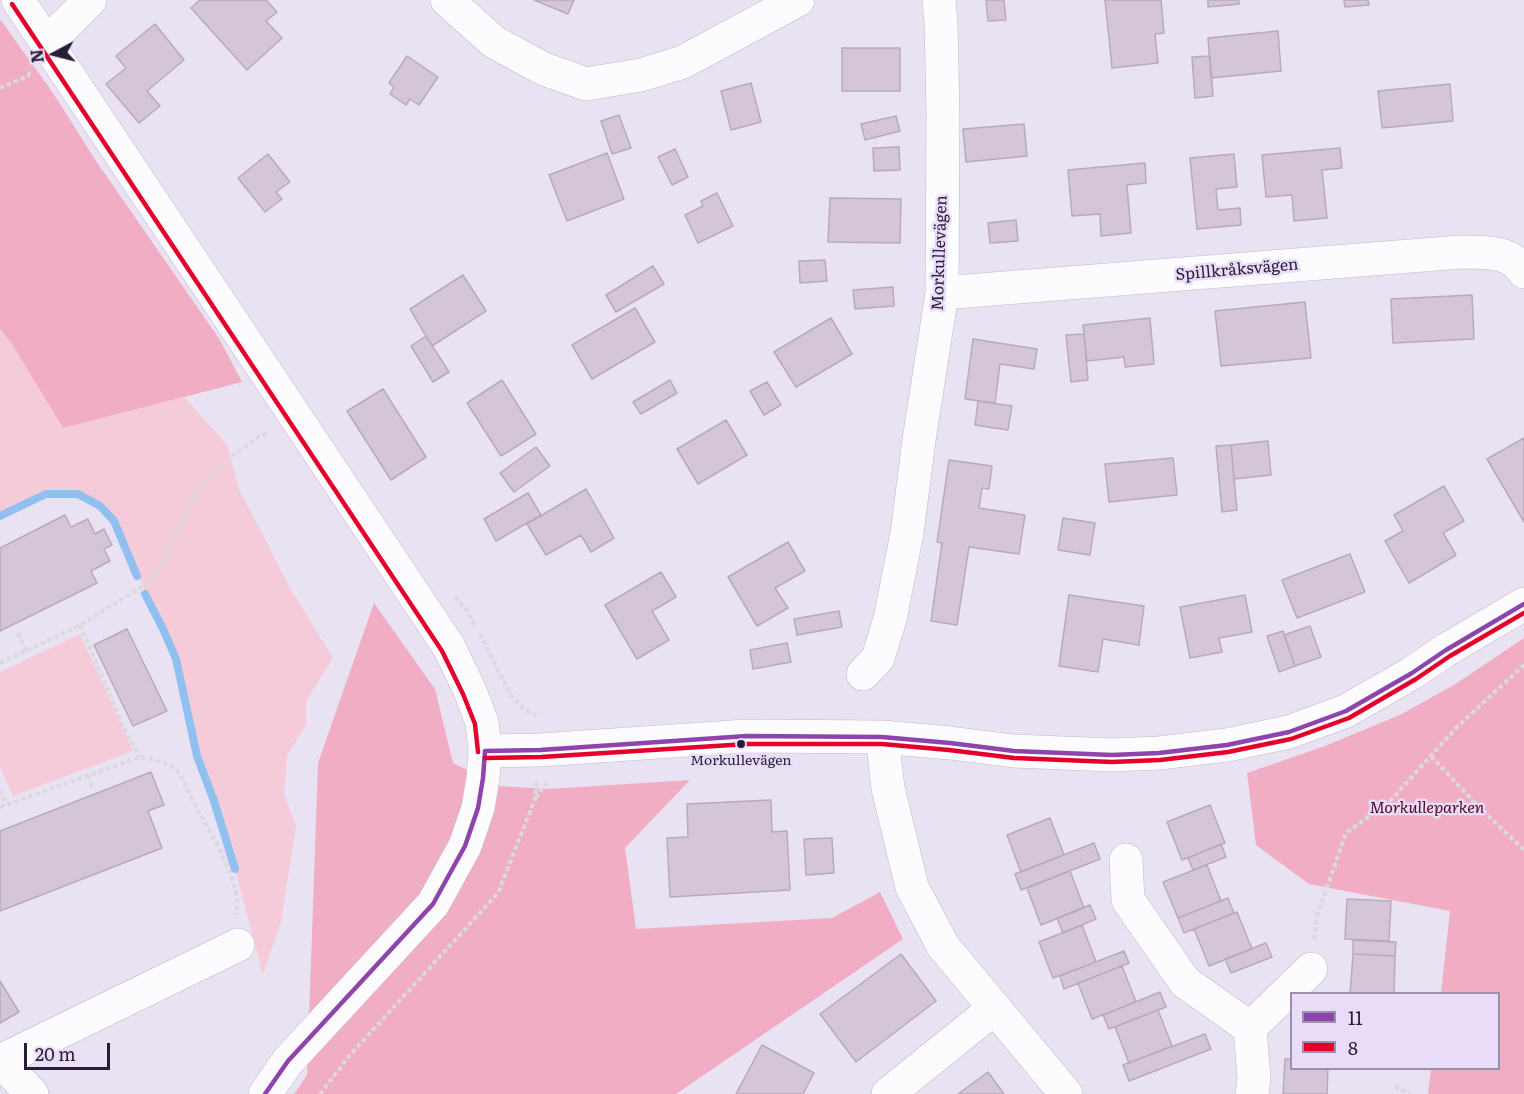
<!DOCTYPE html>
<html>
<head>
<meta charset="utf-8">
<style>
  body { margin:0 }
  #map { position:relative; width:1524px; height:1094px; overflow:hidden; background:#e9e2f2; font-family:Literata,serif }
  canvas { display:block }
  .legend { position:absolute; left:1290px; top:992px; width:210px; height:78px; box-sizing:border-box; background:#e8dcf8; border:2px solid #9c8faa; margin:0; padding:8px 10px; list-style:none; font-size:18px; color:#291c36 }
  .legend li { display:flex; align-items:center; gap:12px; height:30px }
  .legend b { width:30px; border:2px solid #9c8faa }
  .north { position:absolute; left:24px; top:24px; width:60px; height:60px; -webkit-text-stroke:4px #e8dcf8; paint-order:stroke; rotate:263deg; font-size:16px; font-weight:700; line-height:24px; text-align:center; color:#291c36 }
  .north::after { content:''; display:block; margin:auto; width:21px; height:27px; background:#291c36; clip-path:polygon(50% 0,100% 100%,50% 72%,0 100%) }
  .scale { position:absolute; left:24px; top:1043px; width:86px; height:27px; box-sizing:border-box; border:3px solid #291c36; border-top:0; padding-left:8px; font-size:18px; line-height:21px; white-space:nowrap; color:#291c36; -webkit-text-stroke:4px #e8dcf8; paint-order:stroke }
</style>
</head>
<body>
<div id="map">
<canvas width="1524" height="1094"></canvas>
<ul class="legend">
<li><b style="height:8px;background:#8e44ad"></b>11</li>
<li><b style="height:8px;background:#e4002b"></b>8</li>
</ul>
<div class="north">N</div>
<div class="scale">20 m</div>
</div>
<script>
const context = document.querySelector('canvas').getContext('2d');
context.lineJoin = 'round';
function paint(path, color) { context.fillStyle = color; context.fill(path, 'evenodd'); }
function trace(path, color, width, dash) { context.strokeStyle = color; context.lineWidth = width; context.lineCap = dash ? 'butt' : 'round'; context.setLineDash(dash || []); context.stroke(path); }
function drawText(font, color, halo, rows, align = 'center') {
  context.font = font + ' Literata,serif'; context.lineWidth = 5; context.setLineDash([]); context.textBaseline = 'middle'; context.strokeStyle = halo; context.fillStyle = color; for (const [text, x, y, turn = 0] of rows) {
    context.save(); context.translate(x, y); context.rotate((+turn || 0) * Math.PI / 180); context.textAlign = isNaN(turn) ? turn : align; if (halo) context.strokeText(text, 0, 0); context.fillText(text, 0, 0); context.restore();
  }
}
paint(new Path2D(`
  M0 329 12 344 63 428 184 397 227 445 239 489 290 588 333 658 306 701V725L287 755 284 795 296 826 281 922 263 974 235 869 214 801 197 756 176 659 114 521 100 506 78 494H46L0 516Z
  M80 634 133 751 13 796 0 767V672Z`), '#f5cad9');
paint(new Path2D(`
  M0 19 53 93 96 161 220 340 242 382 63 428 12 344 0 329Z
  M374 603 435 689 453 763 500 786 548 789 690 780 625 848 636 929 832 918 880 892 903 939 676 1094H294L307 1075 318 763Z
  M1524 638V1094H1428L1431 1069 1498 1068V994L1441 993 1450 911 1309 884 1256 845 1247 773 1325 746 1402 714 1457 683Z`), '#f0adc4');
trace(new Path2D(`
  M0 516 46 494H78L100 506 114 521 137 576
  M145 594 163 629 176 659 197 756 214 801 235 869`), '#90c0f0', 8);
const building = new Path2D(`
  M200 0H266L277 12 266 21 282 38 247 70 191 8Z
  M534 0H574L568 14Z
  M986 0H1004L1006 20 988 21Z
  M1105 0H1161L1164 33 1155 34 1158 63 1112 68Z
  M1208 0H1239V4L1208 7Z
  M1344 0H1368L1369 5 1345 7Z
  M155 24 184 60 147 91 160 106 139 123 106 84 126 68 116 56Z
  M1278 31 1281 71 1211 78 1208 38Z
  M842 48H900V91H842Z
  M407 56 438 77 419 105 410 99 406 105 390 94 394 87 389 83Z
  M1210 56 1213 96 1195 98 1192 57Z
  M751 83 761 122 731 130 721 91Z
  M1450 84 1453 121 1382 128 1378 91Z
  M619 115 631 148 612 154 601 121Z
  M896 116 900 131 865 140 861 124Z
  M1024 124 1027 156 966 162 963 129Z
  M899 147 900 170 874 171 873 148Z
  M1340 148 1342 168 1322 170 1327 218 1294 221 1292 195 1266 197 1262 155Z
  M675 149 688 177 672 185 658 157Z
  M607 153 624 199 567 221 549 175Z
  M268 154 290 182 276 192 282 199 265 212 238 178Z
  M1234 154 1237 187 1216 189 1218 210 1240 208 1241 225 1197 229 1190 158Z
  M1145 163 1146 183 1127 185 1131 233 1101 236 1100 214 1072 216 1068 170Z
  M717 193 733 226 698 243 685 215 703 206 701 201Z
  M830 198 901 199 900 243 828 242Z
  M1016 220 1018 241 990 243 988 223Z
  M825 260 827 281 800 283 799 261Z
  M653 266 664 284 616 312 606 295Z
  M463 275 486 311 432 346 410 309Z
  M893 287 894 306 855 309 853 290Z
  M1472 295 1474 339 1393 343 1391 299Z
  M1305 302 1311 358 1221 366 1215 311Z
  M635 308 655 342 592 379 572 345Z
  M831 318 852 354 796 387 774 352Z
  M1150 318 1154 364 1125 367 1124 357 1087 361 1083 325Z
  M1084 334 1088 380 1071 382 1066 335Z
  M426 336 449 372 433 382 411 346Z
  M973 339 1037 349 1034 369 1000 364 995 403 965 399Z
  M502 380 536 434 501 456 467 403Z
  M670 380 677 393 641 414 633 402Z
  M767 382 781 405 764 415 750 391Z
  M383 389 426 457 391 480 347 411Z
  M978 401 1012 406 1008 430 975 425Z
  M726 420 747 455 698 484 677 449Z
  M1524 438V522L1487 459Z
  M1268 441 1271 475 1234 479 1231 445Z
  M1231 445 1237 510 1222 512 1216 446Z
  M536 447 550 466 514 492 500 473Z
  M1173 458 1177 495 1109 502 1105 464Z
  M949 460 992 466 989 489 982 488 979 508 1025 515 1019 554 969 547 957 625 931 621 942 543 937 542Z
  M1444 486 1464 521 1443 533 1456 555 1409 583 1385 541 1403 531 1394 515Z
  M586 489 614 538 591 552 581 535 546 555 527 524Z
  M528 493 541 515 496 541 484 519Z
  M65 515 71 527 88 519 95 534 104 529 112 545 104 549 110 561 91 571 97 583 0 631V548Z
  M1063 518 1095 523 1090 555 1058 550Z
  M788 542 805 571 775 588 788 608 757 626 728 577Z
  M1350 554 1365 592 1297 618 1282 580Z
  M661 572 676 597 652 611 669 640 637 659 605 605Z
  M1069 595 1144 606 1139 645 1103 639 1098 672 1059 666Z
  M1245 595 1252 632 1219 638 1222 652 1190 658 1180 607Z
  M839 611 842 627 797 635 794 619Z
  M1310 626 1321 657 1295 666 1284 635Z
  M127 629 167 711 133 726 94 645Z
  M1283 631 1295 666 1279 672 1267 636Z
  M787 643 791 662 753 669 750 650Z
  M151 772 164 805 148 811 162 848 0 911V831Z
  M771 800 772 832 787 831 790 890 670 897 667 838 688 837 687 804Z
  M1210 805 1225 843 1182 860 1167 822Z
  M1050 818 1064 855 1021 872 1007 835Z
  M832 838 834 873 806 875 804 839Z
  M1094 843 1100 859 1021 890 1015 874Z
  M1221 844 1226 857 1193 870 1188 858Z
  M1207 865 1221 901 1178 918 1163 882Z
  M1070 871 1084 908 1041 925 1027 888Z
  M1228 898 1234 913 1184 933 1178 918Z
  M1347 899 1391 901 1389 941 1345 939Z
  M1090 905 1096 919 1063 933 1057 918Z
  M1237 912 1252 949 1209 966 1194 929Z
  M1082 925 1096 962 1053 978 1039 942Z
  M1353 940 1396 942 1395 956 1353 954Z
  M1266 943 1272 957 1231 973 1225 959Z
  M1124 951 1129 963 1064 989 1060 976Z
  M901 954 936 1001 856 1062 820 1014Z
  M1353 954 1395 956 1394 994H1350Z
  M1122 966 1136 1002 1092 1019 1078 983Z
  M0 981 19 1012 0 1023Z
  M1160 992 1166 1007 1109 1029 1103 1015Z
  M1158 1010 1172 1046 1129 1063 1115 1027Z
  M1205 1034 1211 1049 1129 1081 1123 1065Z
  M762 1045 814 1073 803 1094H736Z
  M1285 1059H1292V1068H1328L1327 1094H1283Z
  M988 1072 1004 1094H958Z`);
paint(building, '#d4c6d8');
trace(building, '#b8aabc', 1.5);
const minor = new Path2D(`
  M18 0 449 647 470 691 482 722 485 751 483 778 478 808 465 846 433 904 288 1061 265 1094
  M447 0 494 42 544 69 586 84 641 75 683 62 798 0
  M47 43 90 0
  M942 293 1461 252C1486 253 1508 249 1524 272
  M863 674 878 658 890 619 907 533 919 440 942 293 943 115 941 23 939 0
  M882 737 888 788 912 887 943 946 1066 1094
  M485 751 540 750 747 736 882 737 950 743 1014 751 1112 755 1159 753 1227 745 1289 732 1346 711 1412 673 1446 650 1524 604
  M1126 860 1128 900 1185 982 1250 1028
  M0 1060 32 1094
  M0 1061 238 945
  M888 1094 995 1008
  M1252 1094 1254 1078 1250 1028 1311 969`);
trace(minor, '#c0b7ca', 34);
trace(new Path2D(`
  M0 88 28 76 30 72
  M455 597 466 609 476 628
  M80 625 125 730 140 757
  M18 633 26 651
  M480 634 510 694 524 709 539 717
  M0 663 80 625 139 589 155 576 166 558 171 543 199 488 211 475 226 461 256 438 269 432
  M1431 756 1477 805 1524 850
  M88 775 93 789
  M0 790 6 804
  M536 798 544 785 550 782
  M0 807 140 757C153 759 169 762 178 772 183 778 191 797 195 805 207 827 247 891 235 915
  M1314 939 1317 916 1346 833 1390 801 1457 727 1524 665
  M1395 1086 1410 1094
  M320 1094 350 1055 498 893 535 799 537 780`), '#dbd9de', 4, [4.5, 3]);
trace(minor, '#fcfbfd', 33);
trace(new Path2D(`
  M485 751 540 750 747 736 882 737 950 743 1014 751 1112 755 1159 753 1227 745 1289 732 1346 711 1412 673 1446 650 1524 604
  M265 1094 288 1061 433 904 465 846 478 808 483 778 485 751`), '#8e44ad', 4.5);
trace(new Path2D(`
  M12 4 442 651 463 694 475 724 478 752
  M485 758 541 757 747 744H882L949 750 1014 758 1112 762 1160 760 1228 752 1291 739 1349 718 1416 679 1450 656 1524 613`), '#e4002b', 4.5);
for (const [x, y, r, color] of [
  [741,744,5,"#291c36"]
]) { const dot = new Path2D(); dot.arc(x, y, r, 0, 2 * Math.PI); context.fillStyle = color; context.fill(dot); trace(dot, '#e8dcf8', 2); }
drawText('14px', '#291c36', '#e8dcf8', [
  ["Morkullevägen",741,761]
]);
drawText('16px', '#291c36', '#e8dcf8', [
  ["Morkullevägen",940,253,-88],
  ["Spillkråksvägen",1237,270,-5]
]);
drawText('italic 16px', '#520923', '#e8dcf8', [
  ["Morkulleparken",1427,808]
]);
</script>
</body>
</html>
